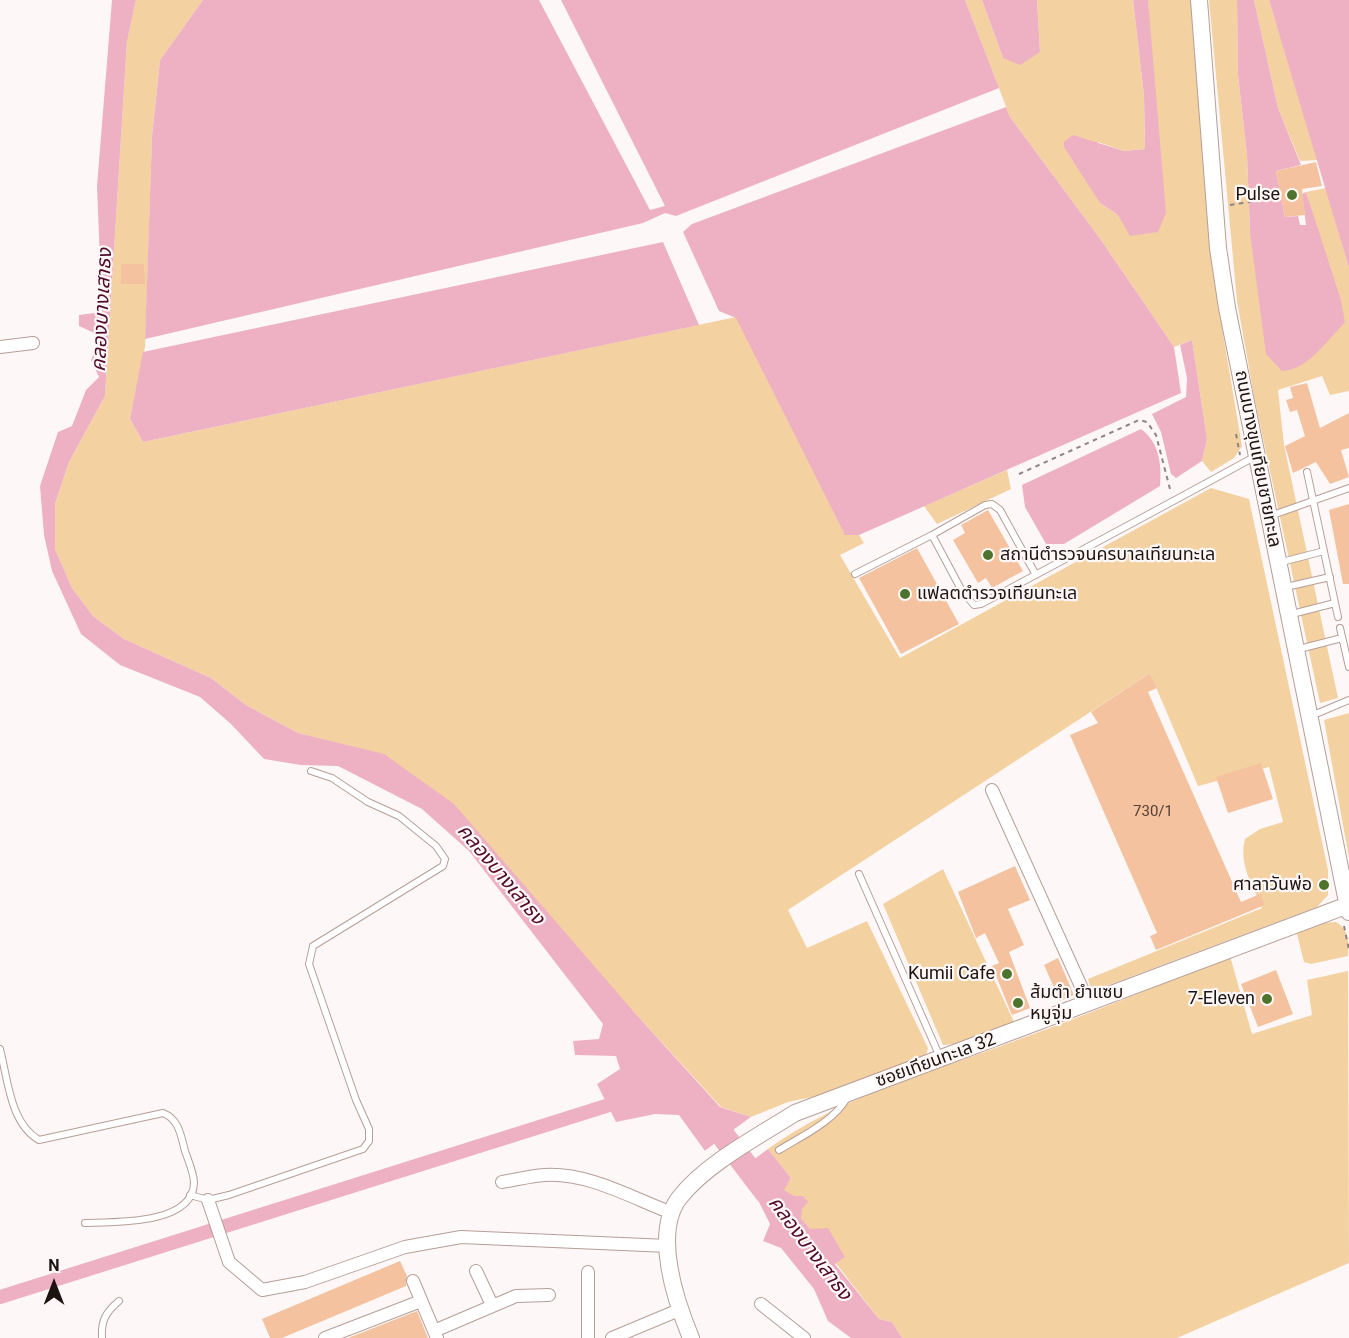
<!DOCTYPE html>
<html>
<head>
<meta charset="utf-8">
<style>
  body { margin:0 }
  #map { position:relative; width:1349px; height:1338px; overflow:hidden; background:#fdf8f7; font-family:Roboto,sans-serif }
  canvas { display:block }
  .north { position:absolute; left:24px; top:1254px; width:60px; height:60px; -webkit-text-stroke:4px #fdf8f7; paint-order:stroke; rotate:0deg; font-size:16px; font-weight:700; line-height:24px; text-align:center; color:#1c1411 }
  .north::after { content:''; display:block; margin:auto; width:21px; height:27px; background:#1c1411; clip-path:polygon(50% 0,100% 100%,50% 72%,0 100%) }
</style>
</head>
<body>
<div id="map">
<canvas width="1349" height="1338"></canvas>
<div class="north">N</div>
</div>
<script>
const context = document.querySelector('canvas').getContext('2d');
context.lineJoin = 'round';
function paint(path, color) { context.fillStyle = color; context.fill(path, 'evenodd'); }
function trace(path, color, width, dash) { context.strokeStyle = color; context.lineWidth = width; context.lineCap = dash ? 'butt' : 'round'; context.setLineDash(dash || []); context.stroke(path); }
function drawText(font, color, halo, rows, align = 'center') {
  context.font = font + ' Roboto,"Noto Sans Thai",sans-serif'; context.lineWidth = 4.5; context.setLineDash([]); context.textBaseline = 'middle'; context.strokeStyle = halo; context.fillStyle = color; for (const [text, x, y, turn = 0] of rows) {
    context.save(); context.translate(x, y); context.rotate((+turn || 0) * Math.PI / 180); context.textAlign = isNaN(turn) ? turn : align; if (halo) context.strokeText(text, 0, 0); context.fillText(text, 0, 0); context.restore();
  }
}
paint(new Path2D(`
  M136 0H203L160 60 152 136 145 347 130 419 143 442 736 317 845 534 859 535 864 543 840 555 900 658 1211 488 1249 499 1328 870V895L1317 907 1098 989 1090 986 1088 979 1262 908C1253 885 1238 864 1245 839L1260 829 1283 822 1269 767 1198 786 1150 673 788 910 807 948 867 921 928 1048 926 1055 831 1093 788 1102 751 1117 721 1107 634 1012 384 755 298 733 246 705 211 678 124 639 93 616 72 588 55 549V504L69 462 105 396 127 40Z
  M965 0H982L1003 58 1040 52 1037 0H1133L1144 96 1145 149 1124 151 1098 142 1100 203 1118 215 1158 232 1148 0H1193L1222 328 1242 446 1234 458 1211 472 1202 461 1207 439 1192 340 1174 347 1101 240 1010 117Z
  M1209 0H1237L1238 75 1247 155 1250 233 1332 334 1345 323 1306 192 1326 188 1349 268V391L1330 395 1322 376 1278 390 1284 445 1338 698 1320 703 1255 401 1237 301Z
  M1254 0H1269L1318 160 1300 161 1278 108Z
  M1007 470 1011 489 937 524 924 506Z
  M1349 713V858L1324 720Z
  M943 869 1014 1022 956 1044 943 1045 883 904Z
  M1336 922C1349 929 1349 942 1348 956L1311 964 1304 962 1296 930 1317 923Z
  M1230 956 1252 1034 1312 1015 1307 980 1348 971 1349 1263 1177 1338H902L892 1322 879 1319 801 1218C802 1204 795 1196 783 1190L791 1178 768 1149C837 1099 921 1075 1001 1046 1078 1018 1154 988 1230 956Z`), '#f4d1a1');
paint(new Path2D(`
  M112 0H136L127 41 105 396 69 462 55 504V549L72 588 93 616 124 639 211 678 246 705 298 733 384 754 454 804 634 1012 720 1107 751 1117 705 1151 679 1115 655 1114 616 1122 597 1084 620 1069 616 1056 575 1055 573 1041 599 1039 603 1024 469 851 422 809 338 766 301 765 264 759 231 724 200 697 120 665 81 634 52 571 44 535 40 486 58 432 72 426 86 390 99 377 91 360 101 336 79 326V315L102 312 97 186Z
  M203 0H539L650 210 665 206 561 0H965L999 88 676 216 665 213 643 223 145 339 152 136 160 60Z
  M982 0H1037L1040 52 1020 65 1003 58Z
  M1133 0H1148L1166 213 1158 232 1130 236 1118 215 1100 203 1064 147V142L1073 135 1124 151 1145 149 1144 96Z
  M1237 0H1254L1278 108 1301 165 1276 171 1285 217 1298 216 1300 225H1306L1302 194 1306 192 1341 300 1345 323C1326 340 1309 370 1282 371L1266 354 1250 233 1247 155 1238 75Z
  M1269 0H1349V268Z
  M1006 107 1010 117 1101 240 1174 347 1181 393 859 535H845L736 318 719 311 683 232 692 224Z
  M663 242 699 325 143 442 130 419 143 352Z
  M1192 340 1207 439 1202 461 1176 478 1171 474 1161 432 1152 414 1186 397 1187 378 1180 345Z
  M1141 429C1159 442 1162 464 1160 486L1064 544H1046L1025 507 1022 485Z
  M768 1149 791 1178 784 1190 794 1196H803L808 1202 802 1209 801 1218 810 1229 828 1228 845 1257 835 1264 879 1319 892 1322 902 1338H851L828 1321 814 1289 781 1248 763 1241 770 1224 742 1168Z`), '#eeb1c3');
paint(new Path2D(`
  M754 1116 706 1153H702L751 1117Z`), '#fdf8f7');
trace(new Path2D(`
  M0 1297 625 1100`), '#eeb1c3', 14);
trace(new Path2D(`
  M705 1112 766 1192`), '#eeb1c3', 24);
paint(new Path2D(`
  M1316 162 1322 186 1302 189 1305 215 1285 217 1276 171Z
  M121 264H144L145 284H121Z
  M1307 383 1320 428 1349 413V448L1341 450 1349 477 1330 484 1316 462 1293 473 1285 446 1305 436 1297 410 1290 412 1286 400 1293 398 1290 387Z
  M1349 504V584H1343L1329 510Z
  M988 510 1023 571 992 588 986 578 978 583 953 540 965 533 961 525Z
  M917 548 959 624 901 654 859 578Z
  M1150 673 1157 688 1148 692 1241 902 1260 894 1265 905 1156 950 1150 936 1157 933 1070 735 1098 723 1091 712Z
  M1261 763 1273 799 1228 813 1216 777Z
  M1015 866 1030 900 1008 909 1024 945 1009 952 1030 1008 1012 1015 992 966 999 963 985 933 976 938 958 892Z
  M1058 958 1074 995 1060 1001 1044 965Z
  M1276 970 1293 1014 1258 1027 1241 984Z
  M400 1261 407 1276 406 1286 282 1338H270L262 1319Z
  M417 1311 428 1338H348Z`), '#f4c29f');
const lane = new Path2D(`
  M1307 472 1338 617
  M1270 516 1349 488
  M1278 563 1324 551
  M855 574 932 535
  M1036 575 1000 510 992 504 985 505 932 535 962 591 974 605 981 604C1073 555 1165 506 1256 456
  M1286 587 1330 577
  M1292 614 1335 603
  M1340 628 1349 667
  M1299 649 1342 638
  M1311 716 1349 700
  M859 874 940 1057
  M0 1049C8 1080 10 1123 39 1140L163 1113C179 1119 181 1136 185 1151 188 1160 194 1173 194 1183 193 1225 114 1222 85 1223
  M779 1150C802 1136 833 1122 847 1098
  M190 1195 208 1200 229 1195 363 1149 369 1141V1129L356 1100 309 964 313 946 443 866 445 859 436 846 399 816 368 802 332 778 311 771
  M102 1338C101 1320 106 1312 119 1301`);
const street = new Path2D(`
  M0 347 33 343
  M992 790 1089 1004
  M502 1182C516 1180 530 1176 544 1175 588 1172 632 1198 672 1213
  M208 1200 229 1262 262 1290 305 1282 405 1247 461 1237 668 1246
  M476 1271 492 1305
  M413 1281 437 1338
  M761 1304 804 1338
  M434 1331 516 1296 549 1295
  M325 1338 421 1301
  M588 1338V1272
  M612 1338 679 1310`);
const secondary = new Path2D(`
  M1199 0 1218 248 1227 308 1349 912
  M691 1338C676 1302 652 1232 680 1197 707 1163 759 1136 795 1113L1348 905`);
trace(lane, '#b69e97', 8);
trace(street, '#b69e97', 14);
trace(secondary, '#b69e97', 18);
trace(new Path2D(`
  M1230 205 1281 197
  M1236 434 1240 455
  M1019 474 1139 420 1147 422 1156 435 1171 493
  M1344 926 1349 950`), '#8c8583', 2, [4.5, 4.5]);
trace(lane, '#fff', 6);
trace(street, '#fff', 12);
trace(secondary, '#fff', 16);
for (const [x, y, r, color] of [
  [1292,195,6,"#4e732c"],
  [988,555,6,"#4e732c"],
  [905,594,6,"#4e732c"],
  [1324,885,6,"#4e732c"],
  [1007,974,6,"#4e732c"],
  [1267,999,6,"#4e732c"],
  [1018,1003,6,"#4e732c"]
]) { const dot = new Path2D(); dot.arc(x, y, r, 0, 2 * Math.PI); context.fillStyle = color; context.fill(dot); trace(dot, '#fdf8f7', 2); }
drawText('15px', '#524034', null, [
  ["730/1",1153,812]
]);
drawText('18px', '#1c1411', '#fdf8f7', [
  ["Pulse",1280,195],
  ["สถานีตำรวจนครบาลเทียนทะเล",1000,555,"left"],
  ["แฟลตตำรวจเทียนทะเล",917,594,"left"],
  ["ศาลาวันพ่อ",1312,885],
  ["Kumii Cafe",995,974],
  ["ส้มตำ ยำแซบ",1030,993,"left"],
  ["หมูจุ่ม",1030,1014,"left"],
  ["7-Eleven",1255,999]
], 'right');
drawText('18px', '#1c1411', '#fdf8f7', [
  ["ถนนบางขุนเทียนชายทะเล",1257,459,79],
  ["ซอยเทียนทะเล 32",936,1061,-20]
]);
drawText('italic 20px', '#500a2a', '#fdf8f7', [
  ["คลองบางเสาธง",103,310,-87],
  ["คลองบางเสาธง",500,875,50],
  ["คลองบางเสาธง",809,1249,53]
]);
</script>
</body>
</html>
